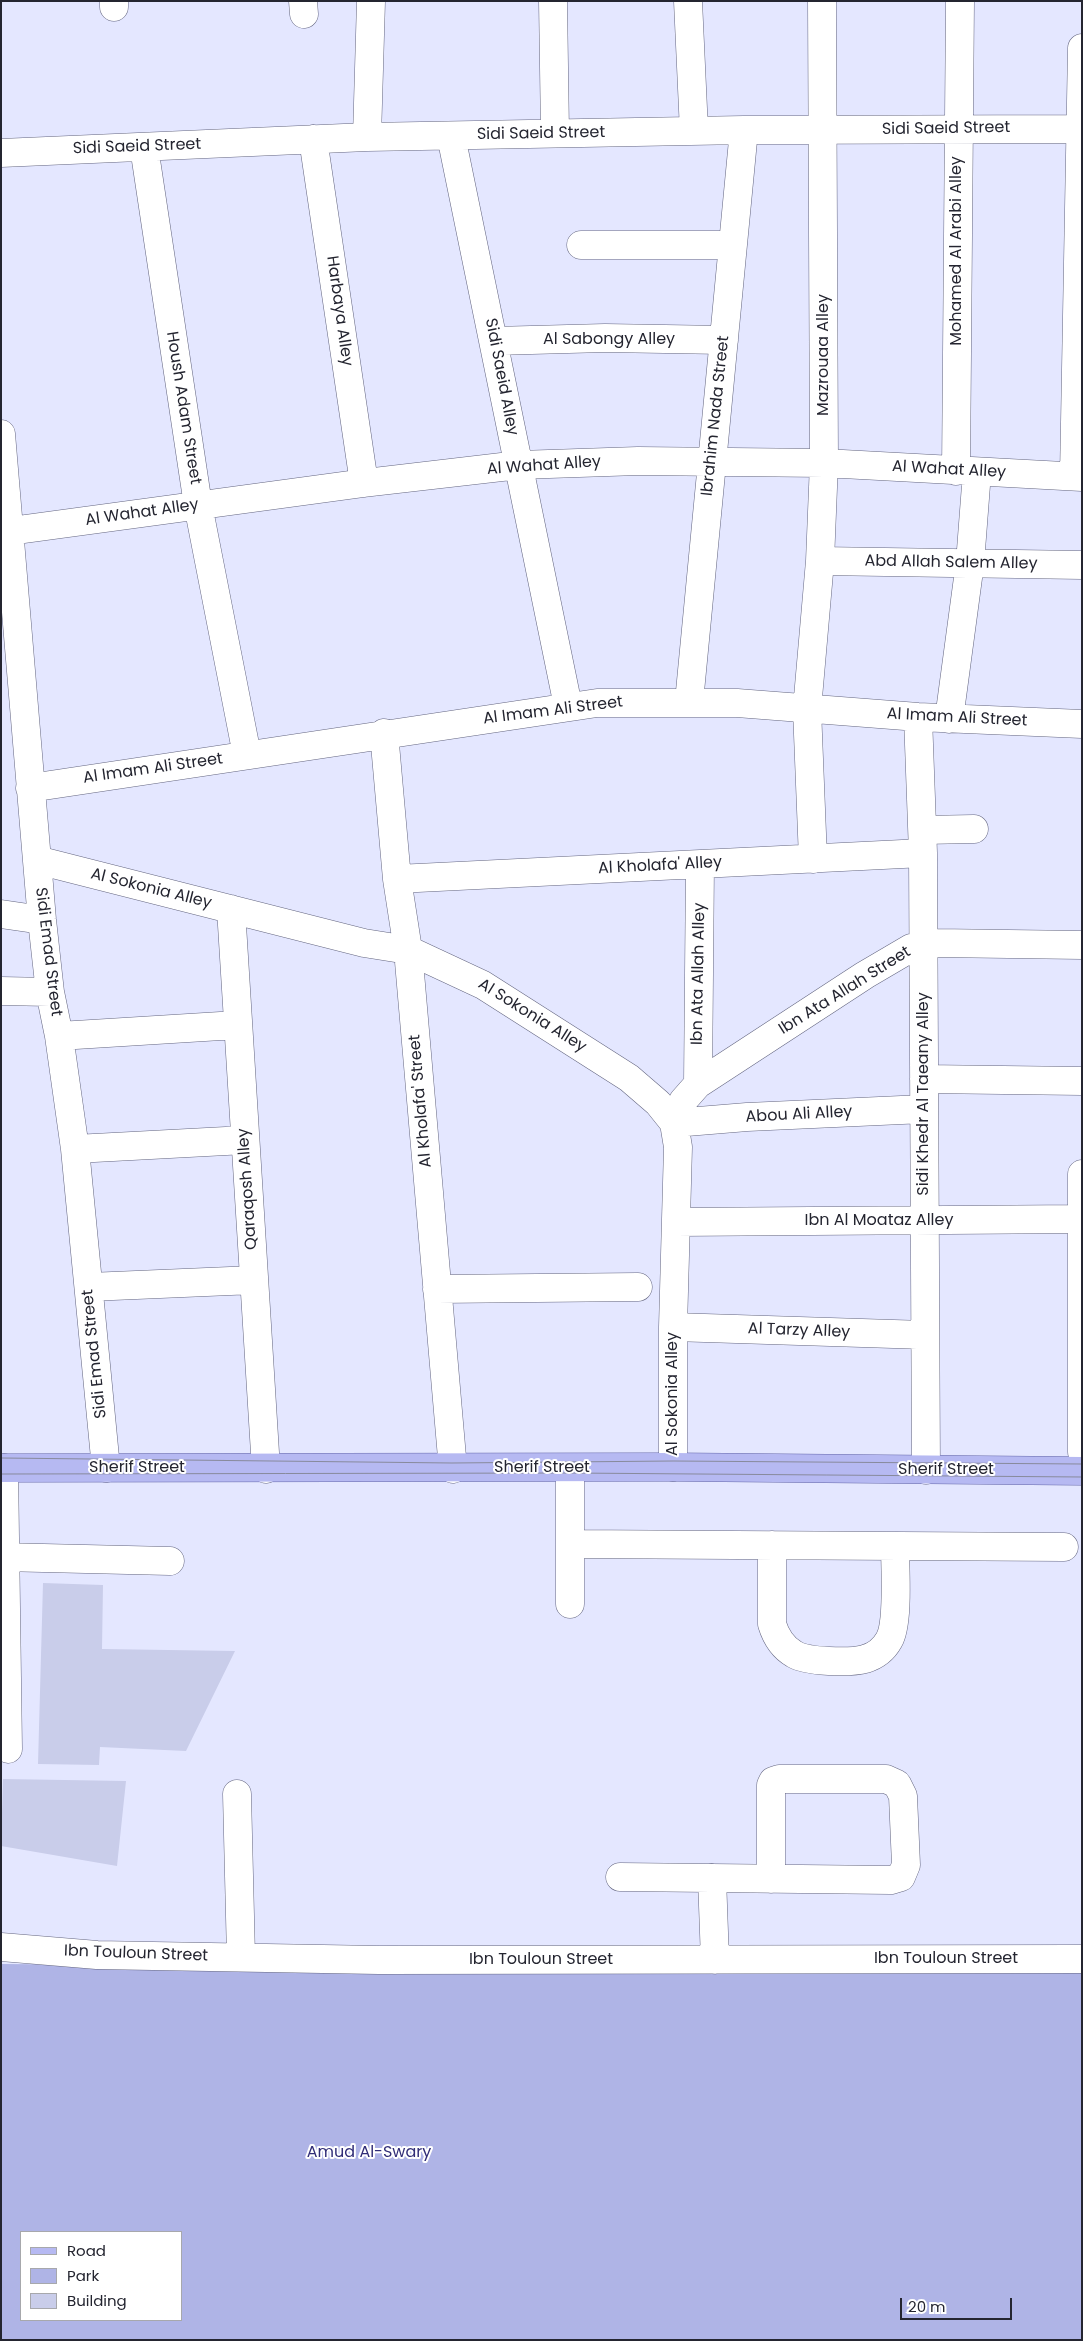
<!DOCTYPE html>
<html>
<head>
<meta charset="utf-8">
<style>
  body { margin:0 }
  #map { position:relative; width:1083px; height:2341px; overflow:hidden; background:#e4e7ff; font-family:Poppins,sans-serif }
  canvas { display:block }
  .frame { position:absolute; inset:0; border:2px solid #242530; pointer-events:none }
  .legend { position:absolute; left:20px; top:2231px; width:162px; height:90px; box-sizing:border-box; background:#fff; border:1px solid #a7a8ac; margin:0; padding:6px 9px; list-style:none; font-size:15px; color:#242530 }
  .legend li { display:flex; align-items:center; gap:10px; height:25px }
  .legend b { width:25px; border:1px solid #a7a8ac }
  .scale { position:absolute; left:900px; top:2298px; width:112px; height:22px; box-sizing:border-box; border:2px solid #242530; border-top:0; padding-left:6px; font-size:15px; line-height:18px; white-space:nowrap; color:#242530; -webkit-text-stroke:4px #fff; paint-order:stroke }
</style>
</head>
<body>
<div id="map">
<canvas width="1083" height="2341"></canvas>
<div class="frame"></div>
<ul class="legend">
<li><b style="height:6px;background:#b6b9f2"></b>Road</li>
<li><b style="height:14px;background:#afb4e6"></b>Park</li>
<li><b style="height:14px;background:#c9cdea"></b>Building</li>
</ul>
<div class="scale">20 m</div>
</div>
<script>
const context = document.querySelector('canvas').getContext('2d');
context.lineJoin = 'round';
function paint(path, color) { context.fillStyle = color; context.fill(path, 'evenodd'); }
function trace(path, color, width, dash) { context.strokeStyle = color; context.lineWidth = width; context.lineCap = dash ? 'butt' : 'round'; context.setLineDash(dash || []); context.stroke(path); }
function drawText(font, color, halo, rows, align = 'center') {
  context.font = font + ' Poppins,sans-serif'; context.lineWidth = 4; context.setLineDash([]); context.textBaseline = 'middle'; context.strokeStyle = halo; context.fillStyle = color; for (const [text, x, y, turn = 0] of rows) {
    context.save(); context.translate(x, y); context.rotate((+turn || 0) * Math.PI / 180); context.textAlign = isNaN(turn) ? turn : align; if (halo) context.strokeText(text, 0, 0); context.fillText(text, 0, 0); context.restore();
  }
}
paint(new Path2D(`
  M1 1964 681 1969H1082V2340H1ZM21 2232H181V2320H21Z`), '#afb4e6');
paint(new Path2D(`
  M43 1583 103 1585 102 1649 235 1651 186 1751 100 1747 99 1765 38 1764Z
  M3 1779 126 1781 117 1866 1 1846Z`), '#c9cdea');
const minor = new Path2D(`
  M114 1V7
  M303 1 304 14
  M553 1 555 133
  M688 1 694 131
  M451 136 568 706
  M367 137 371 1
  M313 139 364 483
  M144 147 198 505 247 755
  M1 153 367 137 744 130 1082 129
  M581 245H733
  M494 341 605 338 724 340
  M1 434 42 920 50 992 59 1036 75 1149 106 1468
  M956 471 960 1
  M1074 476 1082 48
  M10 531 364 483 519 465 638 461 824 463 1082 477
  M820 561 1082 565
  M689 702 744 130
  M918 717 923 853 926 1470
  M949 719 970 563 977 472
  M384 733 397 879 408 950 453 1469
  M30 788 597 703H737L918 717 1082 724
  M923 830 974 829
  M813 859 807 709 820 561 824 463 822 1
  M37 860 364 943 408 950 483 985 629 1078 658 1103 674 1123 678 1147 673 1327V1467
  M397 879 923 853
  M231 909 266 1469
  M1 914 42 920
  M1 991 50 992
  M59 1036 237 1025
  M924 1079 1082 1081
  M698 1084 700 864
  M924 1109 747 1117 674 1123 683 1101 698 1084 865 975 911 948 936 943 1082 945
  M75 1149 245 1140
  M1082 1174V1452
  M676 1222 1082 1219
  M89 1287 254 1280
  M437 1289 638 1287
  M673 1327 925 1335
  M4 1468 8 1749
  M570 1544 1064 1547
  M772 1545V1624C776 1637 782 1647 794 1654 807 1662 850 1663 865 1659 875 1656 884 1649 889 1640 899 1623 895 1567 895 1546
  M1 1557 170 1561
  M570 1604V1468
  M237 1794 241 1957
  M620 1877 891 1880 901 1877 906 1865 903 1796 897 1784 886 1779H779L773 1781 771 1785V1879
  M712 1878 715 1960
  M1 1947 97 1955 379 1960 1082 1959`);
const major = new Path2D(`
  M1 1468 673 1467 1082 1471`);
trace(minor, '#646680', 29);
trace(major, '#6467a9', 29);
trace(minor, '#fff', 28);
trace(major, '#b6b9f2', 28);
trace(new Path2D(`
  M1 1458 452 1463 673 1461 1082 1464
  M1 1474 570 1473 1082 1477`), '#888a9c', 1);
drawText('16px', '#242530', '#fff', [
  ["Sidi Saeid Street",946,129,-1],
  ["Sidi Saeid Street",541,134,-1],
  ["Sidi Saeid Street",137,147,-2],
  ["Mohamed Al Arabi Alley",957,251,-90],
  ["Harbaya Alley",339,311,82],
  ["Al Sabongy Alley",609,340],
  ["Mazrouaa Alley",824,355,-90],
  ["Sidi Saeid Alley",501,377,79],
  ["Housh Adam Street",183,408,81],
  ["Ibrahim Nada Street",716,416,-84],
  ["Al Wahat Alley",544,466,-4],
  ["Al Wahat Alley",949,470,3],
  ["Al Wahat Alley",142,513,-8],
  ["Abd Allah Salem Alley",951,563,1],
  ["Al Imam Ali Street",553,711,-7],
  ["Al Imam Ali Street",957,718,3],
  ["Al Imam Ali Street",153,769,-8],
  ["Al Kholafa' Alley",660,866,-3],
  ["Al Sokonia Alley",151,889,14],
  ["Sidi Emad Street",48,952,83],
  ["Ibn Ata Allah Alley",699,974,-89],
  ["Ibn Ata Allah Street",845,991,-32],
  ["Al Sokonia Alley",532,1016,32],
  ["Sidi Khedr Al Taeany Alley",924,1094,-90],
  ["Al Kholafa' Street",421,1101,-95],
  ["Abou Ali Alley",799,1115,-3],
  ["Qaraqosh Alley",248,1189,-94],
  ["Ibn Al Moataz Alley",879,1221],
  ["Al Tarzy Alley",799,1331,2],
  ["Sidi Emad Street",95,1354,-96],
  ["Al Sokonia Alley",673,1394,-90],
  ["Sherif Street",137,1468],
  ["Sherif Street",542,1468],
  ["Sherif Street",946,1470],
  ["Ibn Touloun Street",136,1954,2],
  ["Ibn Touloun Street",946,1959],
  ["Ibn Touloun Street",541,1960]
]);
drawText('16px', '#312d77', '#fff', [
  ["Amud Al-Swary",369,2153]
]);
</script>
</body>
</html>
